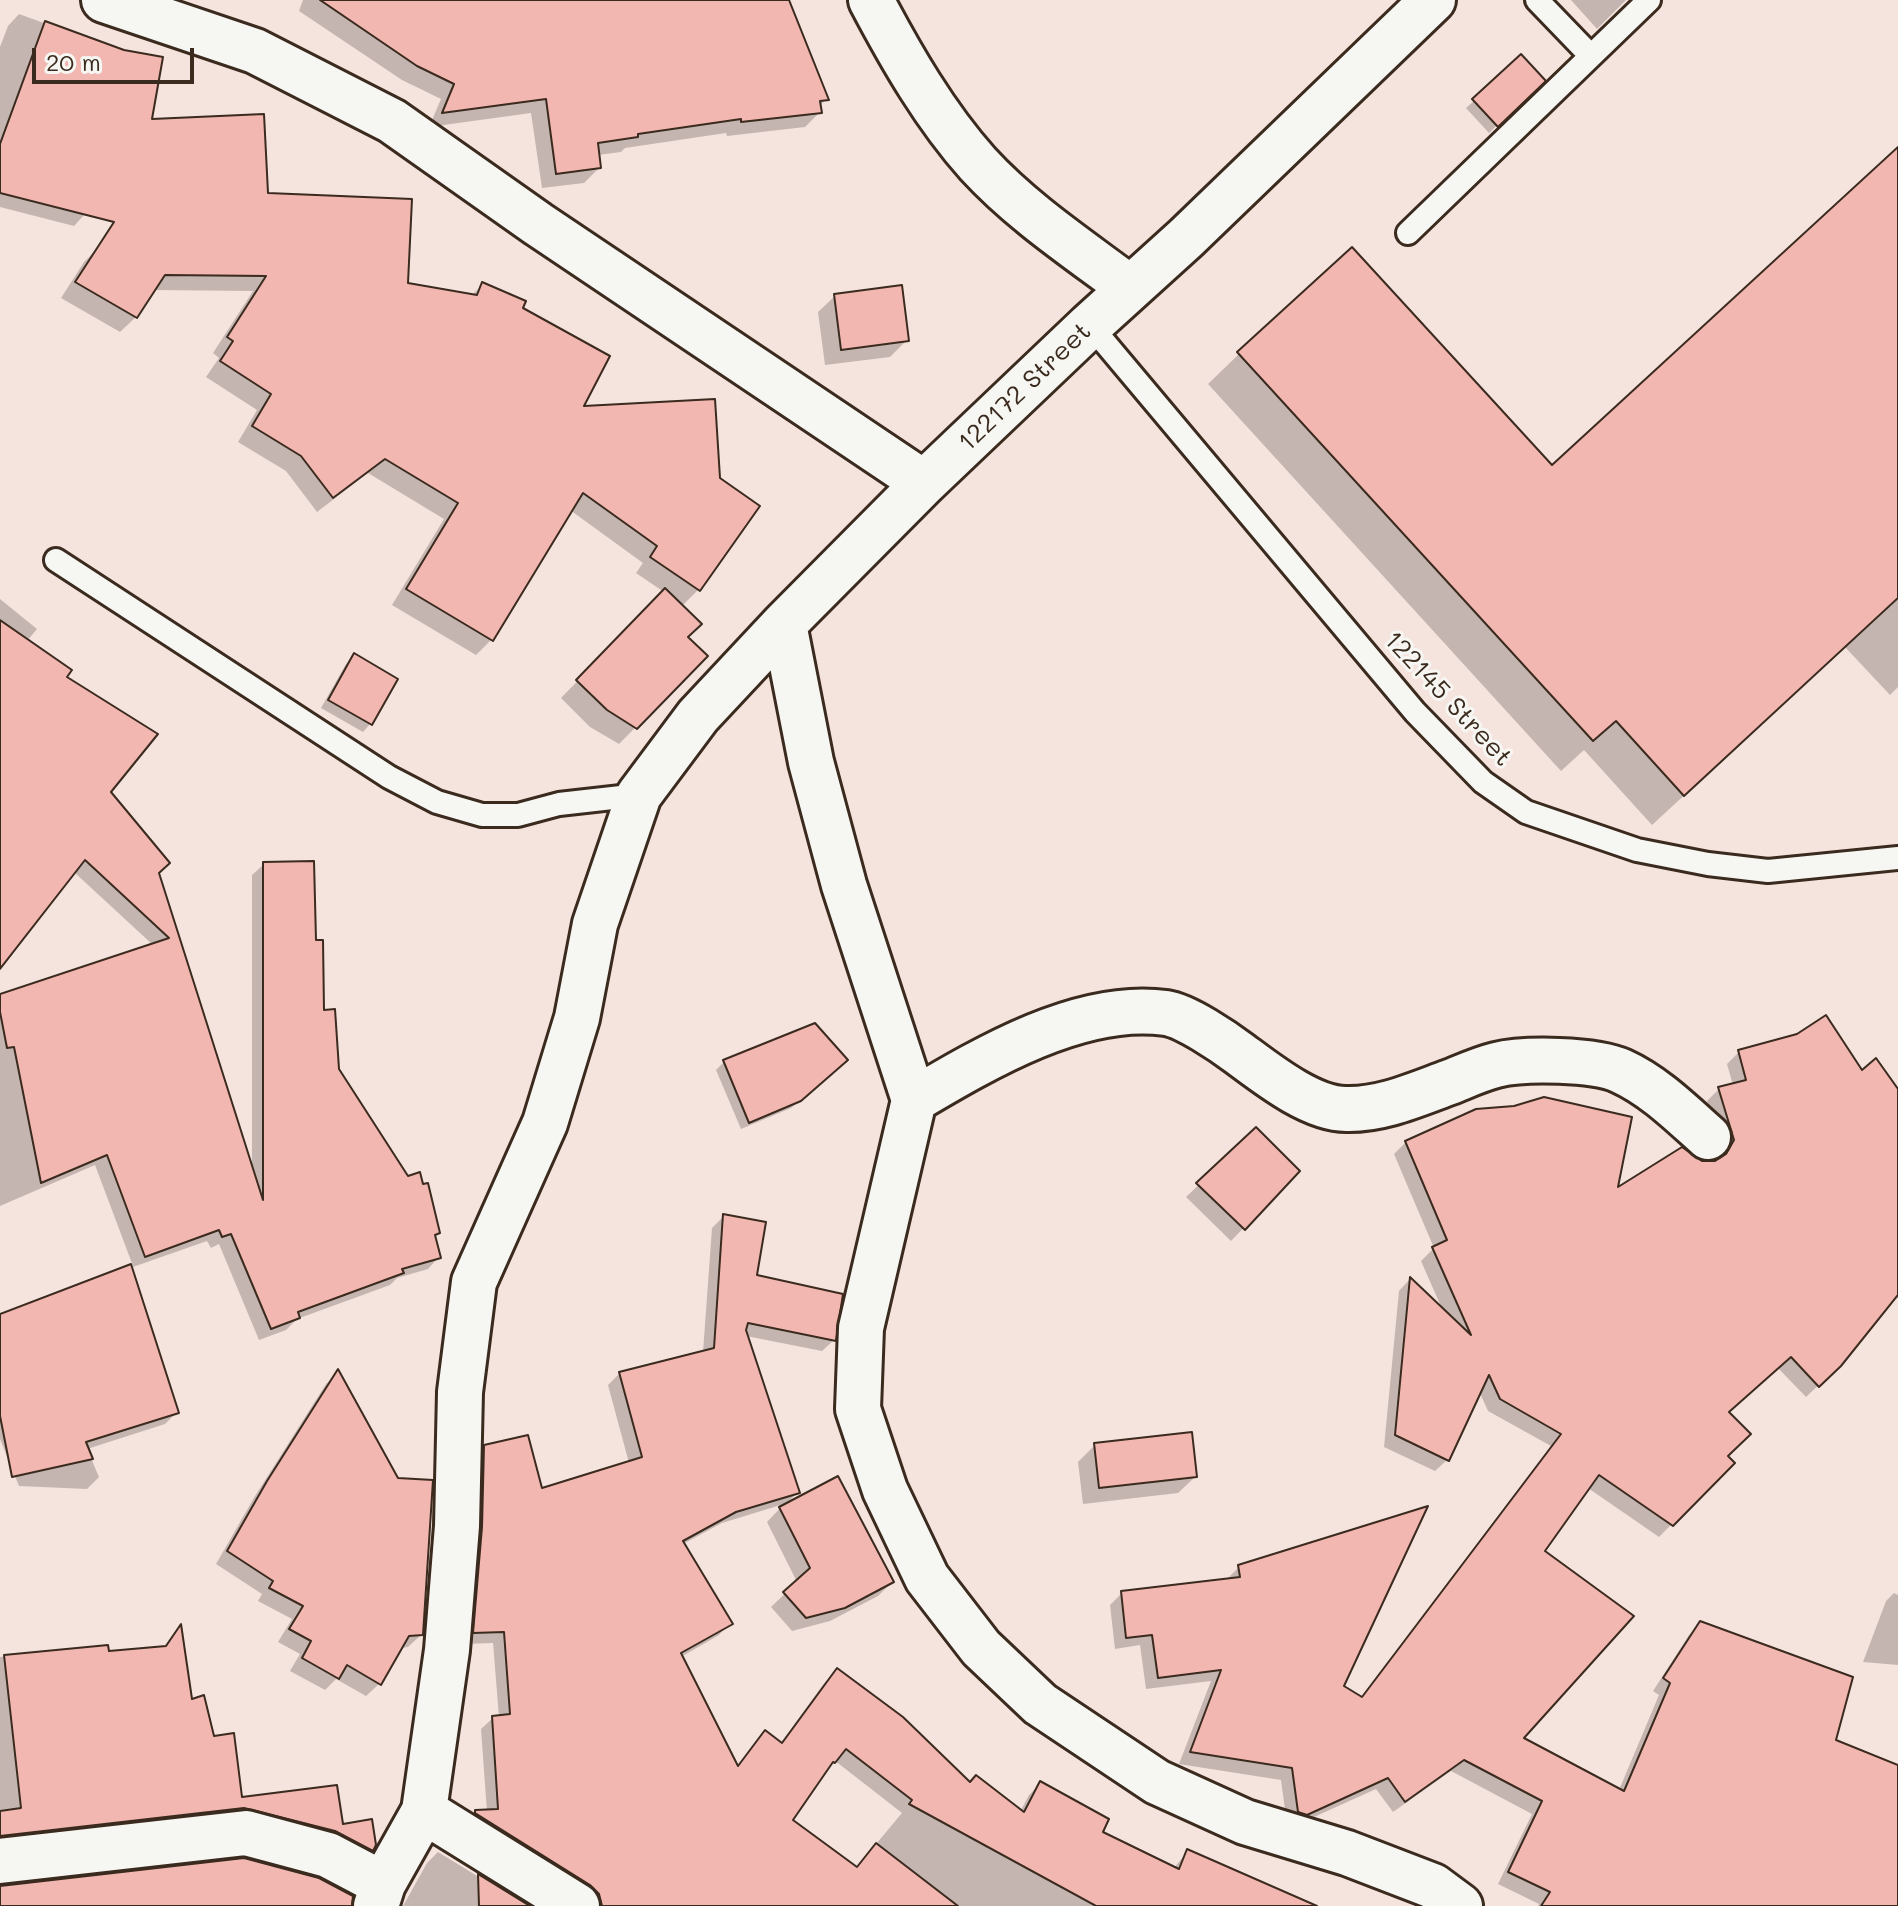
<!DOCTYPE html>
<html>
<head>
<meta charset="utf-8">
<style>
  body { margin:0 }
  #map { position:relative; width:1898px; height:1906px; overflow:hidden; background:#f5e3de; font-family:Mali,sans-serif }
  canvas { display:block }
  .scale { position:absolute; left:32px; top:48px; width:162px; height:36px; box-sizing:border-box; border:4px solid #3b2a1e; border-top:0; padding-left:10px; font-size:24px; line-height:28px; white-space:nowrap; color:#3b2a1e; -webkit-text-stroke:6px #f6f6f2; paint-order:stroke }
</style>
</head>
<body>
<div id="map">
<canvas width="1898" height="1906"></canvas>
<div class="scale">20 m</div>
</div>
<script>
const context = document.querySelector('canvas').getContext('2d');
context.lineJoin = 'round';
function paint(path, color) { context.fillStyle = color; context.fill(path, 'evenodd'); }
function trace(path, color, width, dash) { context.strokeStyle = color; context.lineWidth = width; context.lineCap = dash ? 'butt' : 'round'; context.setLineDash(dash || []); context.stroke(path); }
function drawText(font, color, halo, rows, align = 'center') {
  context.font = font + ' Mali,sans-serif'; context.lineWidth = 6; context.setLineDash([]); context.textBaseline = 'middle'; context.strokeStyle = halo; context.fillStyle = color; for (const [text, x, y, turn = 0] of rows) {
    context.save(); context.translate(x, y); context.rotate((+turn || 0) * Math.PI / 180); context.textAlign = isNaN(turn) ? turn : align; if (halo) context.strokeText(text, 0, 0); context.fillText(text, 0, 0); context.restore();
  }
}
paint(new Path2D(`
  M303 0H754L826 99 819 107 820 112 805 127 727 136 726 133 625 148 621 152 598 155 599 168 584 183 542 188 531 113 429 127 441 99 402 80 299 11Z
  M1571 0H1626L1597 29Z
  M19 14 121 51 85 214 74 226 0 207V47L8 26Z
  M1543 80 1489 133 1466 108 1474 101Z
  M1898 150V687L1890 695 1845 647 1652 825 1584 750 1561 771 1208 384 1239 354 1552 468Z
  M266 194 406 285 471 296 482 285 521 309 580 409 699 589 681 607 685 637 706 656 619 744 590 727 561 698 664 592 636 573 643 563 570 510 491 640 476 655 392 605 444 519 368 473 317 512 286 471 238 442 257 410 206 377 219 358 213 353 253 291 153 290 136 317 120 332 61 298 84 262 100 246Z
  M835 296 907 340 890 357 825 365 818 312Z
  M0 599 37 629 27 641 64 677 109 792 157 873 252 1169V875L264 864 314 942 322 1012 337 1070 438 1232 434 1237 439 1257 428 1269 397 1278 390 1285 297 1319 286 1330 259 1340 219 1244 211 1248 207 1241 130 1268 177 1412 165 1424 87 1449 99 1477 87 1489 19 1486 0 1439V1315L133 1266 95 1165 0 1206V996L153 945 74 872 0 965Z
  M354 656 395 679 370 724 363 732 321 708 346 664Z
  M1739 1052 1862 1073 1898 1092V1299L1895 1295 1827 1377 1806 1397 1778 1368 1727 1412 1725 1456 1732 1463 1659 1537 1588 1488 1542 1552 1521 1739 1619 1790 1659 1695 1653 1691 1689 1635 1701 1623 1834 1741 1898 1767V1824L1885 1906H1538L1539 1904 1498 1884 1532 1814 1451 1771 1393 1812 1376 1789 1294 1826 1287 1824 1281 1780 1179 1764 1211 1681 1146 1689 1140 1645 1115 1649 1110 1605 1122 1593 1227 1579 1239 1567 1342 1687 1361 1698 1551 1446 1488 1411 1479 1391 1447 1460 1435 1471 1384 1447 1399 1291 1410 1279 1443 1311 1421 1261 1434 1248 1394 1154 1406 1142 1615 1191 1703 1164 1719 1161 1723 1153 1707 1101 1719 1089 1733 1085 1727 1064Z
  M724 1062 838 1068 791 1108 741 1129 716 1070Z
  M1256 1130 1298 1171 1231 1241 1186 1197Z
  M723 1217 754 1276 834 1340 822 1351 746 1336 798 1492 785 1505 892 1582 878 1596 830 1621 792 1631 771 1607 797 1582 767 1522 784 1504 722 1523 683 1544 730 1623 719 1635 681 1657 736 1767 765 1733 780 1744 825 1682 837 1671 969 1784 1020 1812 1029 1795 1040 1784 1100 1833 1174 1868 1187 1852 1306 1906H588L464 1824 476 1812H487L481 1729 493 1718 499 1717 493 1643 463 1644 473 1458 485 1446 540 1490 629 1463 608 1385 620 1373 703 1352 712 1228ZM834 1760 902 1813 856 1868 790 1820Z
  M338 1372 421 1635 408 1647 400 1648 379 1684 366 1696 336 1679 325 1690 290 1671 300 1654 278 1642 292 1619 258 1601 262 1594 216 1564 255 1496 326 1384Z
  M1095 1445 1195 1477 1178 1493 1083 1504 1078 1462Z
  M1894 1593 1898 1595V1665L1863 1662 1886 1601Z
  M179 1628 190 1701 212 1738 241 1799 341 1826 372 1849 360 1861 323 1842 0 1845V1657L106 1647 107 1653 162 1649Z
  M438 1852 526 1906H403L427 1863Z`), '#0003');
const building = new Path2D(`
  M320 0H789L829 100 820 101 822 113 741 122V119L638 134V137L598 143 601 168 556 174 546 99 442 113 454 84 417 66Z
  M45 21 124 50 163 57 152 119 264 114 268 193 412 199 408 283 477 295 482 282 526 301 523 308 610 356 584 406 715 399 720 478 760 506 700 591 650 557 657 546 583 493 493 641 406 589 458 503 385 459 333 498 301 456 252 426 271 394 220 361 233 341 227 337 266 276 165 275 137 318 75 282 114 222 0 193V144Z
  M1521 54 1546 81 1498 127 1472 99Z
  M1898 147V598L1684 796 1616 721 1593 741 1237 352 1352 247 1552 465Z
  M902 285 909 341 841 350 834 294Z
  M665 588 702 624 688 637 708 656 637 729 607 710 576 680Z
  M0 620 72 670 67 677 158 734 111 792 170 863 159 873 263 1200V862L314 861 316 940H323L324 1010 335 1009 339 1069 408 1176 420 1172 423 1184 428 1183 440 1233 435 1235 441 1258 402 1269 404 1273 298 1312 300 1318 271 1329 231 1234 222 1237 219 1230 145 1257 107 1155 41 1183 14 1047 7 1048 0 1012V994L169 938 85 860 0 969Z
  M354 653 398 679 372 725 328 700Z
  M1826 1015 1862 1070 1876 1058 1898 1089V1295L1841 1366 1819 1387 1791 1357 1729 1412 1751 1434 1728 1456 1735 1463 1673 1526 1599 1475 1545 1551 1634 1616 1524 1738 1624 1791 1670 1683 1663 1678 1700 1621 1853 1677 1836 1740 1898 1765V1906H1541L1550 1892 1508 1872 1542 1801 1464 1760 1405 1802 1388 1778 1307 1815 1298 1812 1292 1768 1190 1752 1221 1670 1158 1678 1152 1635 1126 1638 1121 1591 1240 1577 1238 1565 1428 1506 1344 1686 1362 1697 1561 1434 1500 1399 1489 1375 1449 1461 1395 1435 1410 1277 1471 1335 1432 1247 1447 1240 1405 1141 1476 1109 1514 1106 1544 1097 1632 1117 1618 1187 1682 1147 1702 1161H1715L1726 1154 1734 1140 1718 1087 1746 1080 1738 1050 1797 1034Z
  M815 1023 848 1060 801 1101 749 1123 723 1060Z
  M1256 1127 1300 1171 1245 1230 1196 1183Z
  M723 1214 766 1222 757 1275 843 1294 836 1341 748 1323 746 1330 800 1493 736 1512 683 1541 733 1624 681 1653 738 1766 765 1730 782 1743 837 1668 903 1717 970 1782 976 1775 1024 1812 1040 1781 1109 1819 1103 1832 1179 1869 1187 1849 1317 1906H1096L909 1804 912 1800 846 1749 835 1763 833 1762 793 1820 857 1867 876 1843 958 1906H602L599 1894 590 1885 475 1813V1810L498 1809 492 1716 510 1714 504 1632 473 1633 482 1527 484 1445 528 1435 542 1488 642 1457 619 1372 714 1348Z
  M131 1264 179 1413 86 1442 93 1459 12 1477 0 1416V1314Z
  M338 1369 398 1478 433 1480 423 1635 409 1636 381 1685 347 1665 339 1679 302 1658 311 1641 289 1629 303 1606 269 1588 273 1581 227 1551 267 1481Z
  M1192 1432 1197 1477 1099 1488 1094 1443Z
  M838 1476 894 1582 845 1608 806 1618 783 1592 810 1568 779 1507Z
  M181 1624 192 1699 204 1695 214 1736 234 1733 242 1797 337 1785 343 1824 372 1819 376 1845 373 1851 335 1831 244 1808 0 1836V1811L21 1808 4 1655 108 1645 109 1651 166 1646Z
  M244 1858 319 1878 353 1896 352 1906H0V1886Z
  M478 1874 530 1906H479Z`);
paint(building, '#f2b7b1');
trace(building, '#3b2a1e', 2);
const service = new Path2D(`
  M1537 0 1590 55
  M1408 233 1649 0
  M1090 325 1415 712 1483 782 1526 812 1637 850 1708 864 1768 871 1898 858
  M56 560 389 777 437 802 482 815H518L559 804 639 795`);
const minor = new Path2D(`
  M104 0 255 51 392 121 538 224 924 483
  M871 0C901 57 935 116 978 164 1022 212 1078 249 1130 288
  M784 624 811 762 844 885 914 1100 861 1328 858 1409 885 1490 927 1578 981 1648 1040 1704 1157 1782 1245 1822 1347 1853 1433 1886 1460 1906
  M914 1100C985 1058 1081 1001 1166 1013 1186 1016 1224 1042 1240 1054 1267 1074 1311 1109 1346 1109 1382 1110 1417 1094 1450 1082 1465 1076 1480 1069 1496 1065 1524 1058 1595 1059 1621 1071 1654 1086 1681 1113 1708 1137
  M424 1811 577 1906
  M0 1861 246 1833 328 1855 383 1884
  M376 1906 383 1884 424 1811 447 1650 457 1526 460 1392 474 1282 545 1123 577 1018 595 924 639 795 698 716 784 624 924 483 1090 325 1186 238 1433 0`);
trace(service, '#3b2a1e', 28);
trace(minor, '#3b2a1e', 50);
trace(service, '#f6f6f2', 22);
trace(minor, '#f6f6f2', 44);
drawText('26px', '#3b2a1e', '#f6f6f2', [
  ["122172 Street",1025,387,-44],
  ["122145 Street",1448,699,47]
]);
</script>
</body>
</html>
